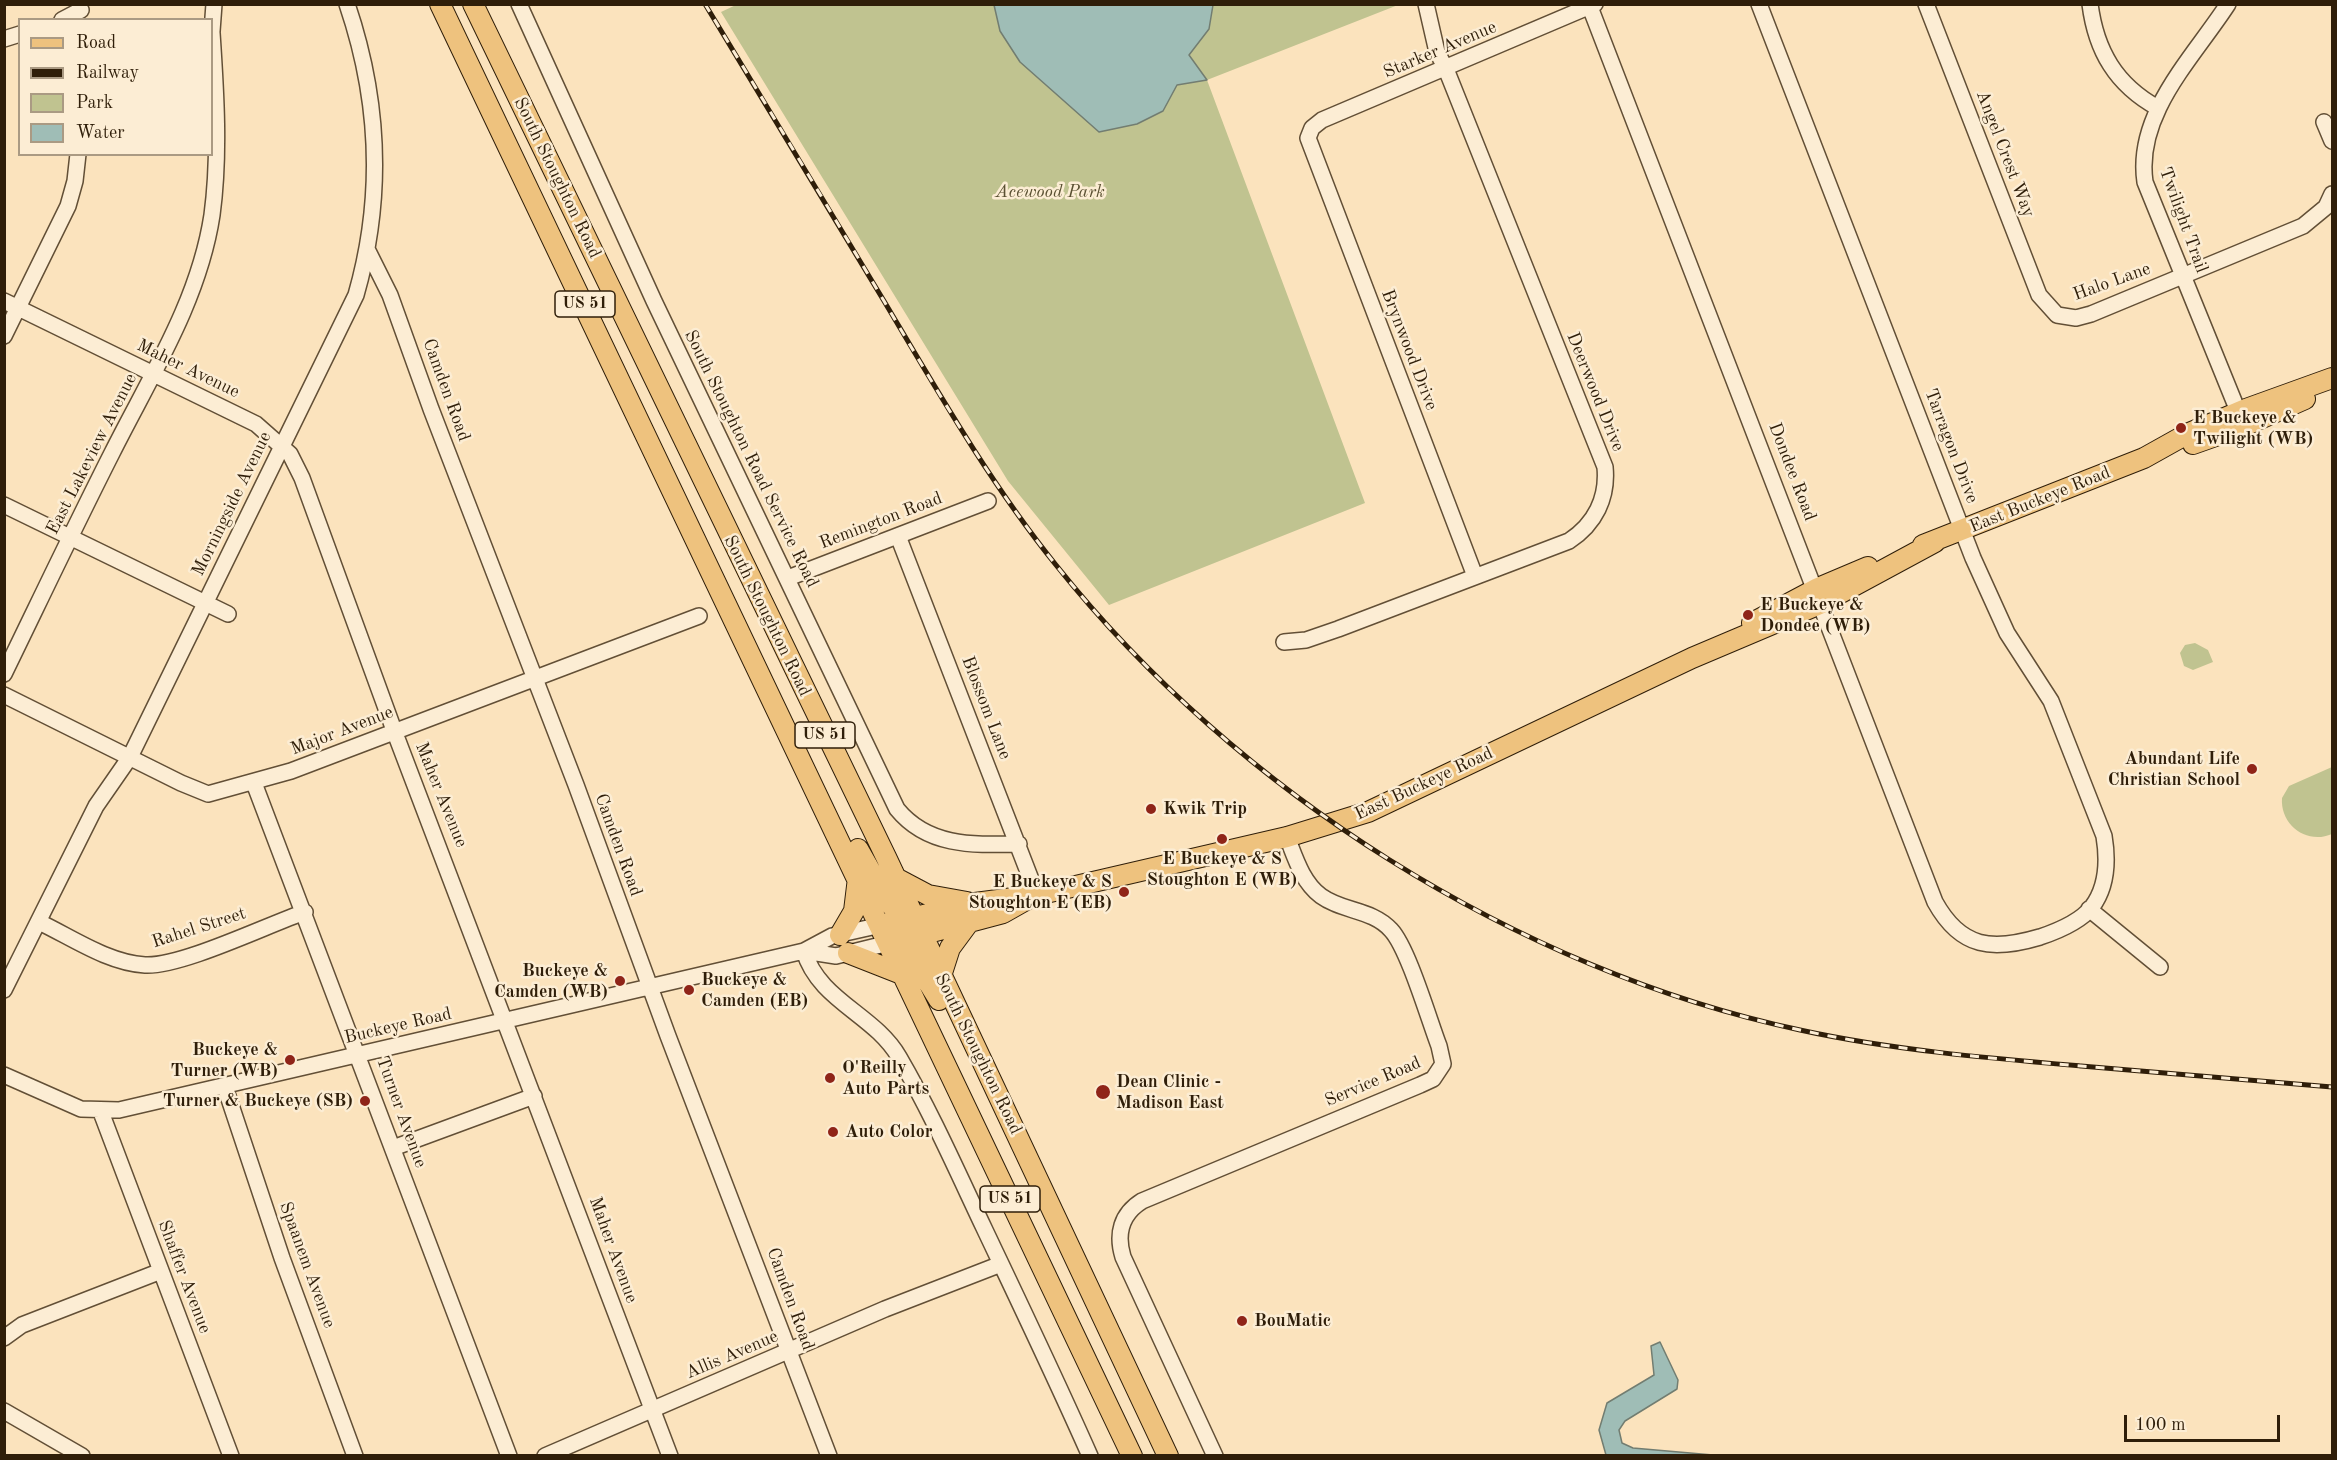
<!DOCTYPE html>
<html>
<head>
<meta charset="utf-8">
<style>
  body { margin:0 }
  #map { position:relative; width:2337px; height:1460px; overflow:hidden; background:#fbe3bd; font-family:"Old Standard TT",serif }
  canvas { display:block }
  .frame { position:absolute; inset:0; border:6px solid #2f1e09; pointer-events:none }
  .legend { position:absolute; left:18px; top:18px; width:195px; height:138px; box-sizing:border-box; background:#fcedd4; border:2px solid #aa9a83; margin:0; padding:8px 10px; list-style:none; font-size:18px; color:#2f1e09 }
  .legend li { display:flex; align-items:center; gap:12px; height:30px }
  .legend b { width:30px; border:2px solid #aa9a83 }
  .scale { position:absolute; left:2124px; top:1415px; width:156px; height:27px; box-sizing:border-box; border:3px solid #2f1e09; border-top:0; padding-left:8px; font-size:18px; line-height:21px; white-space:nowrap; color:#2f1e09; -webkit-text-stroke:4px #fcedd4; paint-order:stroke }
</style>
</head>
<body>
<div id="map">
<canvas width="2337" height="1460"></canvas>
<div class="frame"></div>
<ul class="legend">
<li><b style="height:8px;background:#eec27e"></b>Road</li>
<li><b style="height:8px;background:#2f1e09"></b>Railway</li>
<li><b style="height:16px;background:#c0c390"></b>Park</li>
<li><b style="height:16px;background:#9fbdb6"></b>Water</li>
</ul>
<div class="scale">100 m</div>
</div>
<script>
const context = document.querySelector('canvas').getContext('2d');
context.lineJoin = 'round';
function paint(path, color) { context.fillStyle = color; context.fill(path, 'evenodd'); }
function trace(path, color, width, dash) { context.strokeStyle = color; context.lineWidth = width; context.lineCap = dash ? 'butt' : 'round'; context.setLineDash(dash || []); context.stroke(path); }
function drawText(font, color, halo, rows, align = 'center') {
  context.font = font + ' "Old Standard TT",serif'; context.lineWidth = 5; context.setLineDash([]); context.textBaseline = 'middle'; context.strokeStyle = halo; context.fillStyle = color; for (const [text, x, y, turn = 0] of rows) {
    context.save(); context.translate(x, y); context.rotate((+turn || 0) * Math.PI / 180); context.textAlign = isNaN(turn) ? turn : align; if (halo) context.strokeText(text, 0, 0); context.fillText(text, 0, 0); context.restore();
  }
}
paint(new Path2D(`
  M738 4 1398 5 1207 80 1365 503 1109 605 1008 481 721 12Z
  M2195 643 2208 650 2213 662 2193 670 2184 666 2180 653 2185 645Z
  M2332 767V834C2307 845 2280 825 2282 798L2289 786Z`), '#c0c390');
const water = new Path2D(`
  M994 5H1213L1209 29 1189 55 1207 80 1177 85 1163 111 1137 124 1099 132 1020 62 1000 31Z
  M1660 1342 1678 1380 1677 1389 1625 1421 1619 1430 1622 1443 1633 1448 1713 1455H1606L1599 1430 1607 1403 1654 1375 1651 1346Z`);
paint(water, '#9fbdb6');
trace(water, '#727d71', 1.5);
const minor = new Path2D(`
  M519 4 654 301 897 809C928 847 973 845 1019 844
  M1926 4 2039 295 2057 315 2076 318 2091 314 2303 226 2326 207 2332 194
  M2090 4C2096 51 2116 85 2158 108
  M2228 4C2193 58 2135 114 2145 182L2242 421
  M1590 7 1935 902C1961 949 1993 951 2040 937 2058 931 2080 922 2092 907 2107 887 2108 860 2104 836L2051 701 2007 633 1973 558 1759 4
  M62 20 81 10
  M212 31 214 4
  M4 39 20 34
  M2324 122 2332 141
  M367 249 390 295 431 409 576 785 668 1036 829 1456
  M4 301 256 424 290 454 302 478 395 733 670 1456
  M4 336 68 206 75 181 78 154
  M4 505 228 614
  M898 536 1037 895
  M1475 576 1308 138 1312 128 1322 120 1595 4
  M788 578 988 501
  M1284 642 1306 640 1338 629 1569 541C1595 524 1608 498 1605 467L1446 69 1437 52 1426 4
  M4 674C40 600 75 526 112 453 150 377 199 301 212 215 220 156 216 92 212 33
  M4 695 181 783 208 794 291 771 699 616
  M254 783 509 1456
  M2089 909 2160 967
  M39 922C71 937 108 963 145 965 181 967 267 925 305 912
  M804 951C819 1001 874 1014 899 1057 931 1112 957 1171 984 1228 1020 1304 1056 1379 1090 1456
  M804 951 836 956 889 943
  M4 990 96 806 130 757 356 295C384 197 380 101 347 4
  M4 1075 81 1109 119 1110 804 951 832 936 881 925
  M225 1087 282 1258 355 1456
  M101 1112 231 1456
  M393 1148 534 1096
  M4 1338 22 1325 161 1271
  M4 1411 82 1456
  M545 1456 885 1309 1001 1264
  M1215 1456 1123 1257C1116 1234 1121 1214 1142 1201L1420 1085 1433 1079 1443 1064 1439 1046C1429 1020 1408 948 1391 930 1372 909 1343 912 1321 896 1302 882 1295 857 1287 837`);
const major = new Path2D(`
  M440 4 1132 1456
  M473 4 886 857 1168 1456
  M2193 444 2244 426 2305 399
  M1923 545 2144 458 2187 434 2246 409 2332 378
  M1752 623 1816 589 1868 567
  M858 849 887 900 909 927
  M894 877 928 895 967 902
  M881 925 975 903 1037 895 1287 837 1368 812 1692 658 1822 603 1935 542
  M886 927 906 946 939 1000
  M840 935 854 911 858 878
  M909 938 1003 913 1026 900
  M848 953 904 975
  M941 976 950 948 967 925`);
trace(minor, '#624f36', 18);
trace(major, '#2f1e09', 22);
trace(minor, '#fcedd4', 15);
trace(major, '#eec27e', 20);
const rail = new Path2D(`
  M705 4C765 103 825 202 884 301 938 392 990 483 1056 565 1236 791 1517 970 1800 1030 1892 1050 1987 1058 2081 1066 2165 1073 2249 1080 2332 1087`);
trace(rail, '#2f1e09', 5);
trace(rail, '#fcedd4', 3, [9]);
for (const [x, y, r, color] of [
  [2181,428,6,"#8f2418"],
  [1748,615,6,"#8f2418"],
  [2252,769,6,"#8f2418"],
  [1151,809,6,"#8f2418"],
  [1222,839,6,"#8f2418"],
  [1124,892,6,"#8f2418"],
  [620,981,6,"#8f2418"],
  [689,990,6,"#8f2418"],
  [290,1060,6,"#8f2418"],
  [830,1078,6,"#8f2418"],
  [1103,1092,8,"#8f2418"],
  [365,1101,6,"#8f2418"],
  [833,1132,6,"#8f2418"],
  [1242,1321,6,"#8f2418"]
]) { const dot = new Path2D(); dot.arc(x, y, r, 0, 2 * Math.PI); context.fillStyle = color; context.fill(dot); trace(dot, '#fcedd4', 2); }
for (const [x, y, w] of [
  [585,304,60],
  [825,735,60],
  [1010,1199,60]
]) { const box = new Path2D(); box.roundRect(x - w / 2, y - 13, w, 26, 4.5); context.fillStyle = '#fcedd4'; context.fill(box); trace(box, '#2f1e09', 1.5); }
drawText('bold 16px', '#2f1e09', null, [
  ["US 51",585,304],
  ["US 51",825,735],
  ["US 51",1010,1199]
]);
drawText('18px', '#2f1e09', '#fcedd4', [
  ["Starker Avenue",1440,50,-23],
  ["Angel Crest Way",2005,154,69],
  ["South Stoughton Road",557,178,64],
  ["Twilight Trail",2183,220,70],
  ["Halo Lane",2112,282,-20],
  ["Brynwood Drive",1409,350,69],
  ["Maher Avenue",188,369,26],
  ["Camden Road",446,390,70],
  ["Deerwood Drive",1595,392,68],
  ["Tarragon Drive",1951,446,69],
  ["East Lakeview Avenue",92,454,-63],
  ["South Stoughton Road Service Road",751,459,64],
  ["Dondee Road",1792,472,69],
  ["East Buckeye Road",2040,500,-22],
  ["Morningside Avenue",232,504,-64],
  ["Remington Road",881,521,-21],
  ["South Stoughton Road",767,616,64],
  ["Blossom Lane",986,708,69],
  ["Major Avenue",342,731,-21],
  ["East Buckeye Road",1424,784,-25],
  ["Maher Avenue",441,795,68],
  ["Camden Road",618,845,70],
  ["Rahel Street",199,928,-18],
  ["Buckeye Road",398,1026,-13],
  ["South Stoughton Road",978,1054,64],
  ["Service Road",1373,1082,-23],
  ["Turner Avenue",401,1112,70],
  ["Maher Avenue",613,1250,70],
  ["Spaanem Avenue",307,1265,70],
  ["Shaffer Avenue",184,1277,69],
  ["Camden Road",790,1299,70],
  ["Allis Avenue",732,1355,-23]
]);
drawText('italic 18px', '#5a5032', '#fcedd4', [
  ["Acewood Park",1050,192]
]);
drawText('bold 18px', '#2f1e09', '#fcedd4', [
  ["E Buckeye &",2193,418],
  ["Twilight (WB)",2193,439],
  ["E Buckeye &",1760,605],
  ["Dondee (WB)",1760,626],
  ["Abundant Life",2240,759,"right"],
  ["Christian School",2240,780,"right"],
  ["Kwik Trip",1163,809],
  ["E Buckeye & S",1222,859,"center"],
  ["Stoughton E (WB)",1222,880,"center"],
  ["E Buckeye & S",1112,882,"right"],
  ["Stoughton E (EB)",1112,903,"right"],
  ["Buckeye &",608,971,"right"],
  ["Camden (WB)",608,992,"right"],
  ["Buckeye &",701,980],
  ["Camden (EB)",701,1001],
  ["Buckeye &",278,1050,"right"],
  ["Turner (WB)",278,1071,"right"],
  ["O'Reilly",842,1068],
  ["Auto Parts",842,1089],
  ["Dean Clinic -",1116,1082],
  ["Madison East",1116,1103],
  ["Turner & Buckeye (SB)",353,1101,"right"],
  ["Auto Color",845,1132],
  ["BouMatic",1254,1321]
], 'left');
</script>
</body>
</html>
